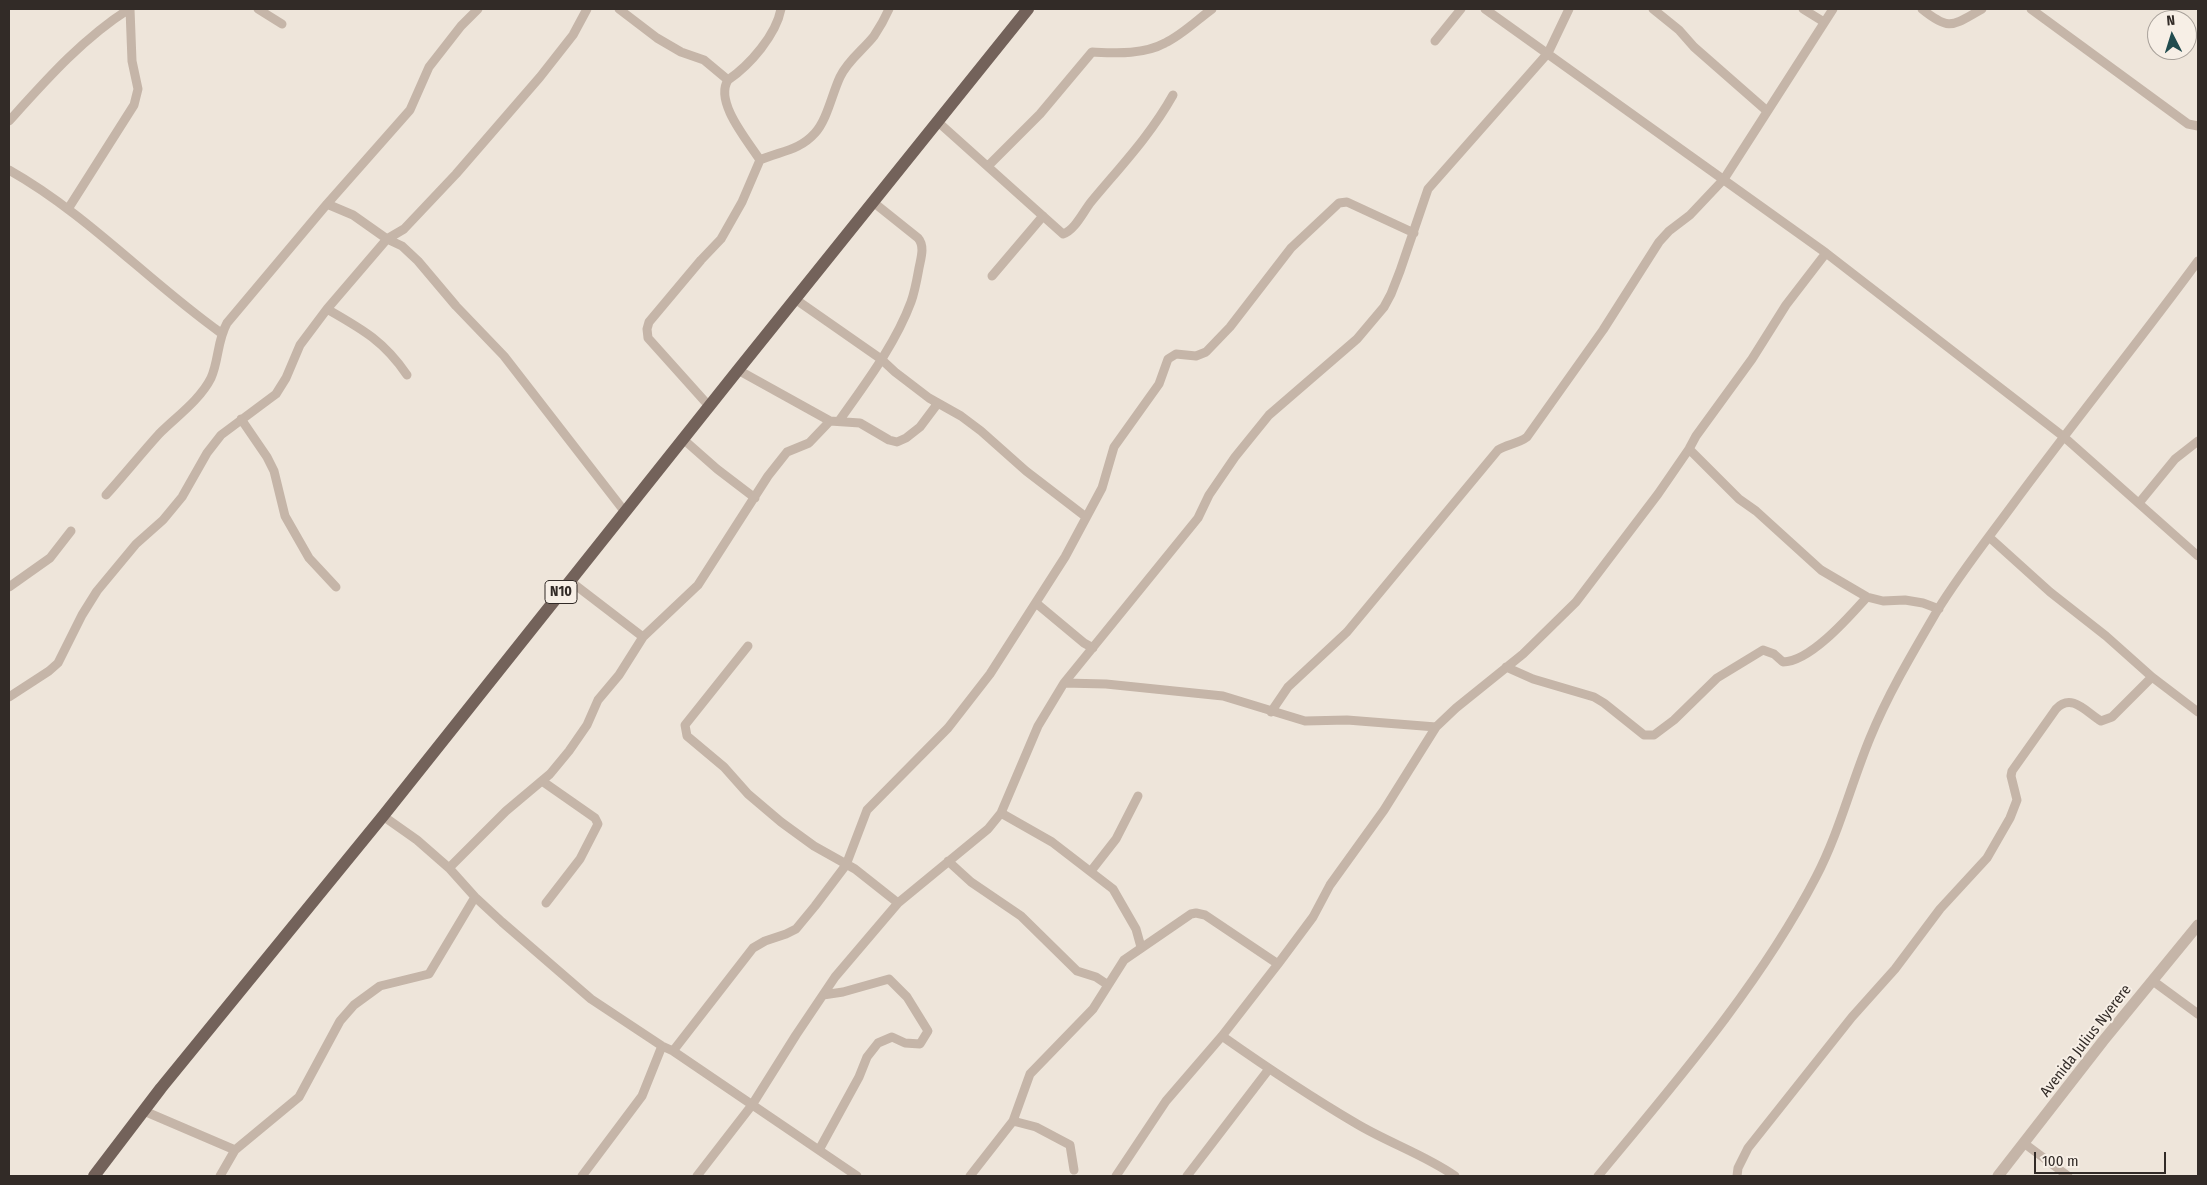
<!DOCTYPE html>
<html>
<head>
<meta charset="utf-8">
<style>
  body { margin:0 }
  #map { position:relative; width:2207px; height:1185px; overflow:hidden; background:#eee5da; font-family:"Fira Sans Condensed",sans-serif }
  canvas { display:block }
  .frame { position:absolute; inset:0; border:10px solid #322b27; pointer-events:none }
  .north { position:absolute; left:2147px; top:10px; width:50px; height:50px; box-sizing:border-box; background:#f7efe6; border:1px solid #a8a19a; border-radius:50%; rotate:355deg; font-size:14px; font-weight:700; line-height:20px; text-align:center; color:#322b27 }
  .north::after { content:''; display:block; margin:auto; width:18px; height:22px; background:#214c4f; clip-path:polygon(50% 0,100% 100%,50% 72%,0 100%) }
  .scale { position:absolute; left:2034px; top:1152px; width:132px; height:22px; box-sizing:border-box; border:2px solid #322b27; border-top:0; padding-left:6px; font-size:15px; line-height:18px; white-space:nowrap; color:#322b27; -webkit-text-stroke:4px #f7efe6; paint-order:stroke }
</style>
</head>
<body>
<div id="map">
<canvas width="2207" height="1185"></canvas>
<div class="frame"></div>
<div class="north">N</div>
<div class="scale">100 m</div>
</div>
<script>
const context = document.querySelector('canvas').getContext('2d');
context.lineJoin = 'round';
function trace(path, color, width, dash) { context.strokeStyle = color; context.lineWidth = width; context.lineCap = dash ? 'butt' : 'round'; context.setLineDash(dash || []); context.stroke(path); }
function drawText(font, color, halo, rows, align = 'center') {
  context.font = font + ' "Fira Sans Condensed",sans-serif'; context.lineWidth = 4; context.setLineDash([]); context.textBaseline = 'middle'; context.strokeStyle = halo; context.fillStyle = color; for (const [text, x, y, turn = 0] of rows) {
    context.save(); context.translate(x, y); context.rotate((+turn || 0) * Math.PI / 180); context.textAlign = isNaN(turn) ? turn : align; if (halo) context.strokeText(text, 0, 0); context.fillText(text, 0, 0); context.restore();
  }
}
trace(new Path2D(`
  M258 9 282 24
  M619 9 657 38 681 52 704 60 728 80C714 102 748 141 760 160
  M1485 9 1826 253 2064 437 2198 556
  M1653 9 1679 30 1694 47 1767 111
  M1803 9 1824 22
  M1922 9C1950 32 1953 25 1982 9
  M2031 9 2188 124 2198 126
  M1435 41 1461 9
  M728 80C750 65 776 35 781 9
  M9 121C46 80 82 39 129 9
  M938 122 1063 234C1075 230 1083 212 1091 202 1120 167 1150 136 1173 95
  M988 166 1040 114 1092 52C1115 53 1143 55 1165 43 1182 35 1197 20 1212 9
  M9 170C87 214 148 281 221 333
  M327 204 410 110 429 67 461 26 478 9
  M68 209 134 105 138 89 132 61 130 9
  M992 276 1043 216
  M795 299 881 359 895 372 929 398 961 416 981 431 1026 471 1086 517
  M327 309C362 329 384 341 407 375
  M738 370 830 421 860 423 889 440 897 442 906 438 920 427 938 403
  M709 406 648 338 647 329 649 322 701 260 721 239 742 202 760 160C780 151 799 151 815 133 827 120 832 94 840 77 848 60 863 50 874 36 880 27 885 18 889 9
  M241 419 267 457 274 471 285 516 309 558 336 587
  M839 421C865 384 895 345 911 302 915 291 917 279 919 268 921 258 925 246 918 238L873 202
  M683 439 717 469 755 498
  M1689 449 1739 499 1756 511 1821 570 1867 597 1883 601 1905 600 1923 603 1939 609
  M106 495C124 475 141 454 159 434 176 417 200 400 211 378 219 360 217 341 227 323L327 204 353 215 387 239 402 246 418 261 456 306 504 356 625 512
  M2139 503 2175 459 2198 441
  M1989 537 2050 592 2106 636 2152 677 2198 712
  M570 581 643 637 698 585 768 476 787 452 809 443 830 421
  M9 587 50 558 71 531
  M1036 603 1084 643 1093 648
  M748 646 685 725 687 736 724 767 748 794 781 822 814 846 855 869 898 903
  M1506 667 1533 679 1594 697 1604 703 1644 735H1654L1674 720 1717 678 1763 650 1774 654 1783 662C1810 662 1849 617 1867 597
  M1064 683 1106 684 1223 696 1305 721 1347 720 1436 727
  M9 697 49 671 58 663 82 615 97 591 136 544 163 520 182 497 207 453 221 435 276 394 286 378 300 345 327 309 387 239 404 229 456 174 540 77 573 35 587 9
  M1271 712 1288 687 1347 632 1498 450C1507 444 1518 444 1527 437L1603 330 1659 242 1669 231 1690 215 1724 179 1833 9
  M542 781 595 818 598 824 580 859 546 903
  M1001 813 1052 842 1113 889 1136 929 1141 947
  M383 816 417 840 449 868 475 897 502 922 591 999 662 1046 673 1051 857 1176
  M948 861 971 882 1021 916 1077 971 1096 977 1108 985
  M449 868 506 811 550 774 569 751 587 725 598 700 619 675 643 637
  M1091 871 1116 839 1138 796
  M2153 981 2198 1014
  M1222 1036C1266 1067 1311 1097 1357 1124 1389 1143 1425 1155 1455 1176
  M673 1051 753 948 765 941 786 934 796 929 815 906 846 865 867 810 948 728 990 674 1065 557 1102 488 1114 447 1159 384 1168 359 1176 354 1196 356 1206 352 1230 327 1291 248 1339 203 1347 202 1414 233
  M144 1111 235 1150
  M1013 1121 1036 1127 1070 1145 1074 1170
  M2025 1144 2068 1176
  M819 1150 859 1077 867 1057 878 1043 892 1037 905 1043 920 1044 928 1031 907 997 889 979 843 992 823 995
  M220 1176 235 1150 299 1097 340 1021 354 1005 380 986 429 974 475 897
  M582 1176 642 1096 662 1046
  M697 1176 752 1105 796 1035 835 977 898 903 988 829 1001 813 1038 726 1064 683 1198 518 1209 495 1235 457 1269 415 1357 339 1384 307 1391 294 1400 271 1428 189 1548 53 1569 9
  M970 1176 1013 1121 1030 1074 1093 1009 1124 960 1191 914 1196 913 1205 915 1278 964 1313 917 1330 885 1384 810 1436 727 1456 708 1523 654 1576 602 1658 494 1689 449 1696 436 1752 359 1786 305 1826 253
  M1116 1176 1166 1101 1222 1036 1278 964
  M1187 1176 1269 1069
  M1598 1176C1675 1083 1760 985 1816 877 1839 833 1851 784 1870 738 1888 694 1913 652 1937 611 1959 575 1986 541 2011 507 2072 424 2137 344 2198 261
  M1737 1176 1738 1168 1748 1148 1852 1017 1895 969 1940 909 1987 858 2010 818 2017 800 2011 776 2012 771 2056 709C2072 692 2087 713 2101 721L2112 717 2152 677`), '#c5b5a8', 9);
trace(new Path2D(`
  M1998 1176 2103 1041 2198 925`), '#c5b5a8', 11);
trace(new Path2D(`
  M94 1176 161 1088 383 816 738 370 1028 9`), '#73625a', 12);
for (const [x, y, w] of [
  [561,592,32]
]) { const box = new Path2D(); box.roundRect(x - w / 2, y - 11.5, w, 23, 4); context.fillStyle = '#f7efe6'; context.fill(box); trace(box, '#322b27', 1); }
drawText('bold 14px', '#322b27', null, [
  ["N10",561,592]
]);
drawText('15px', '#322b27', '#f7efe6', [
  ["Avenida Julius Nyerere",2086,1041,-52]
]);
</script>
</body>
</html>
